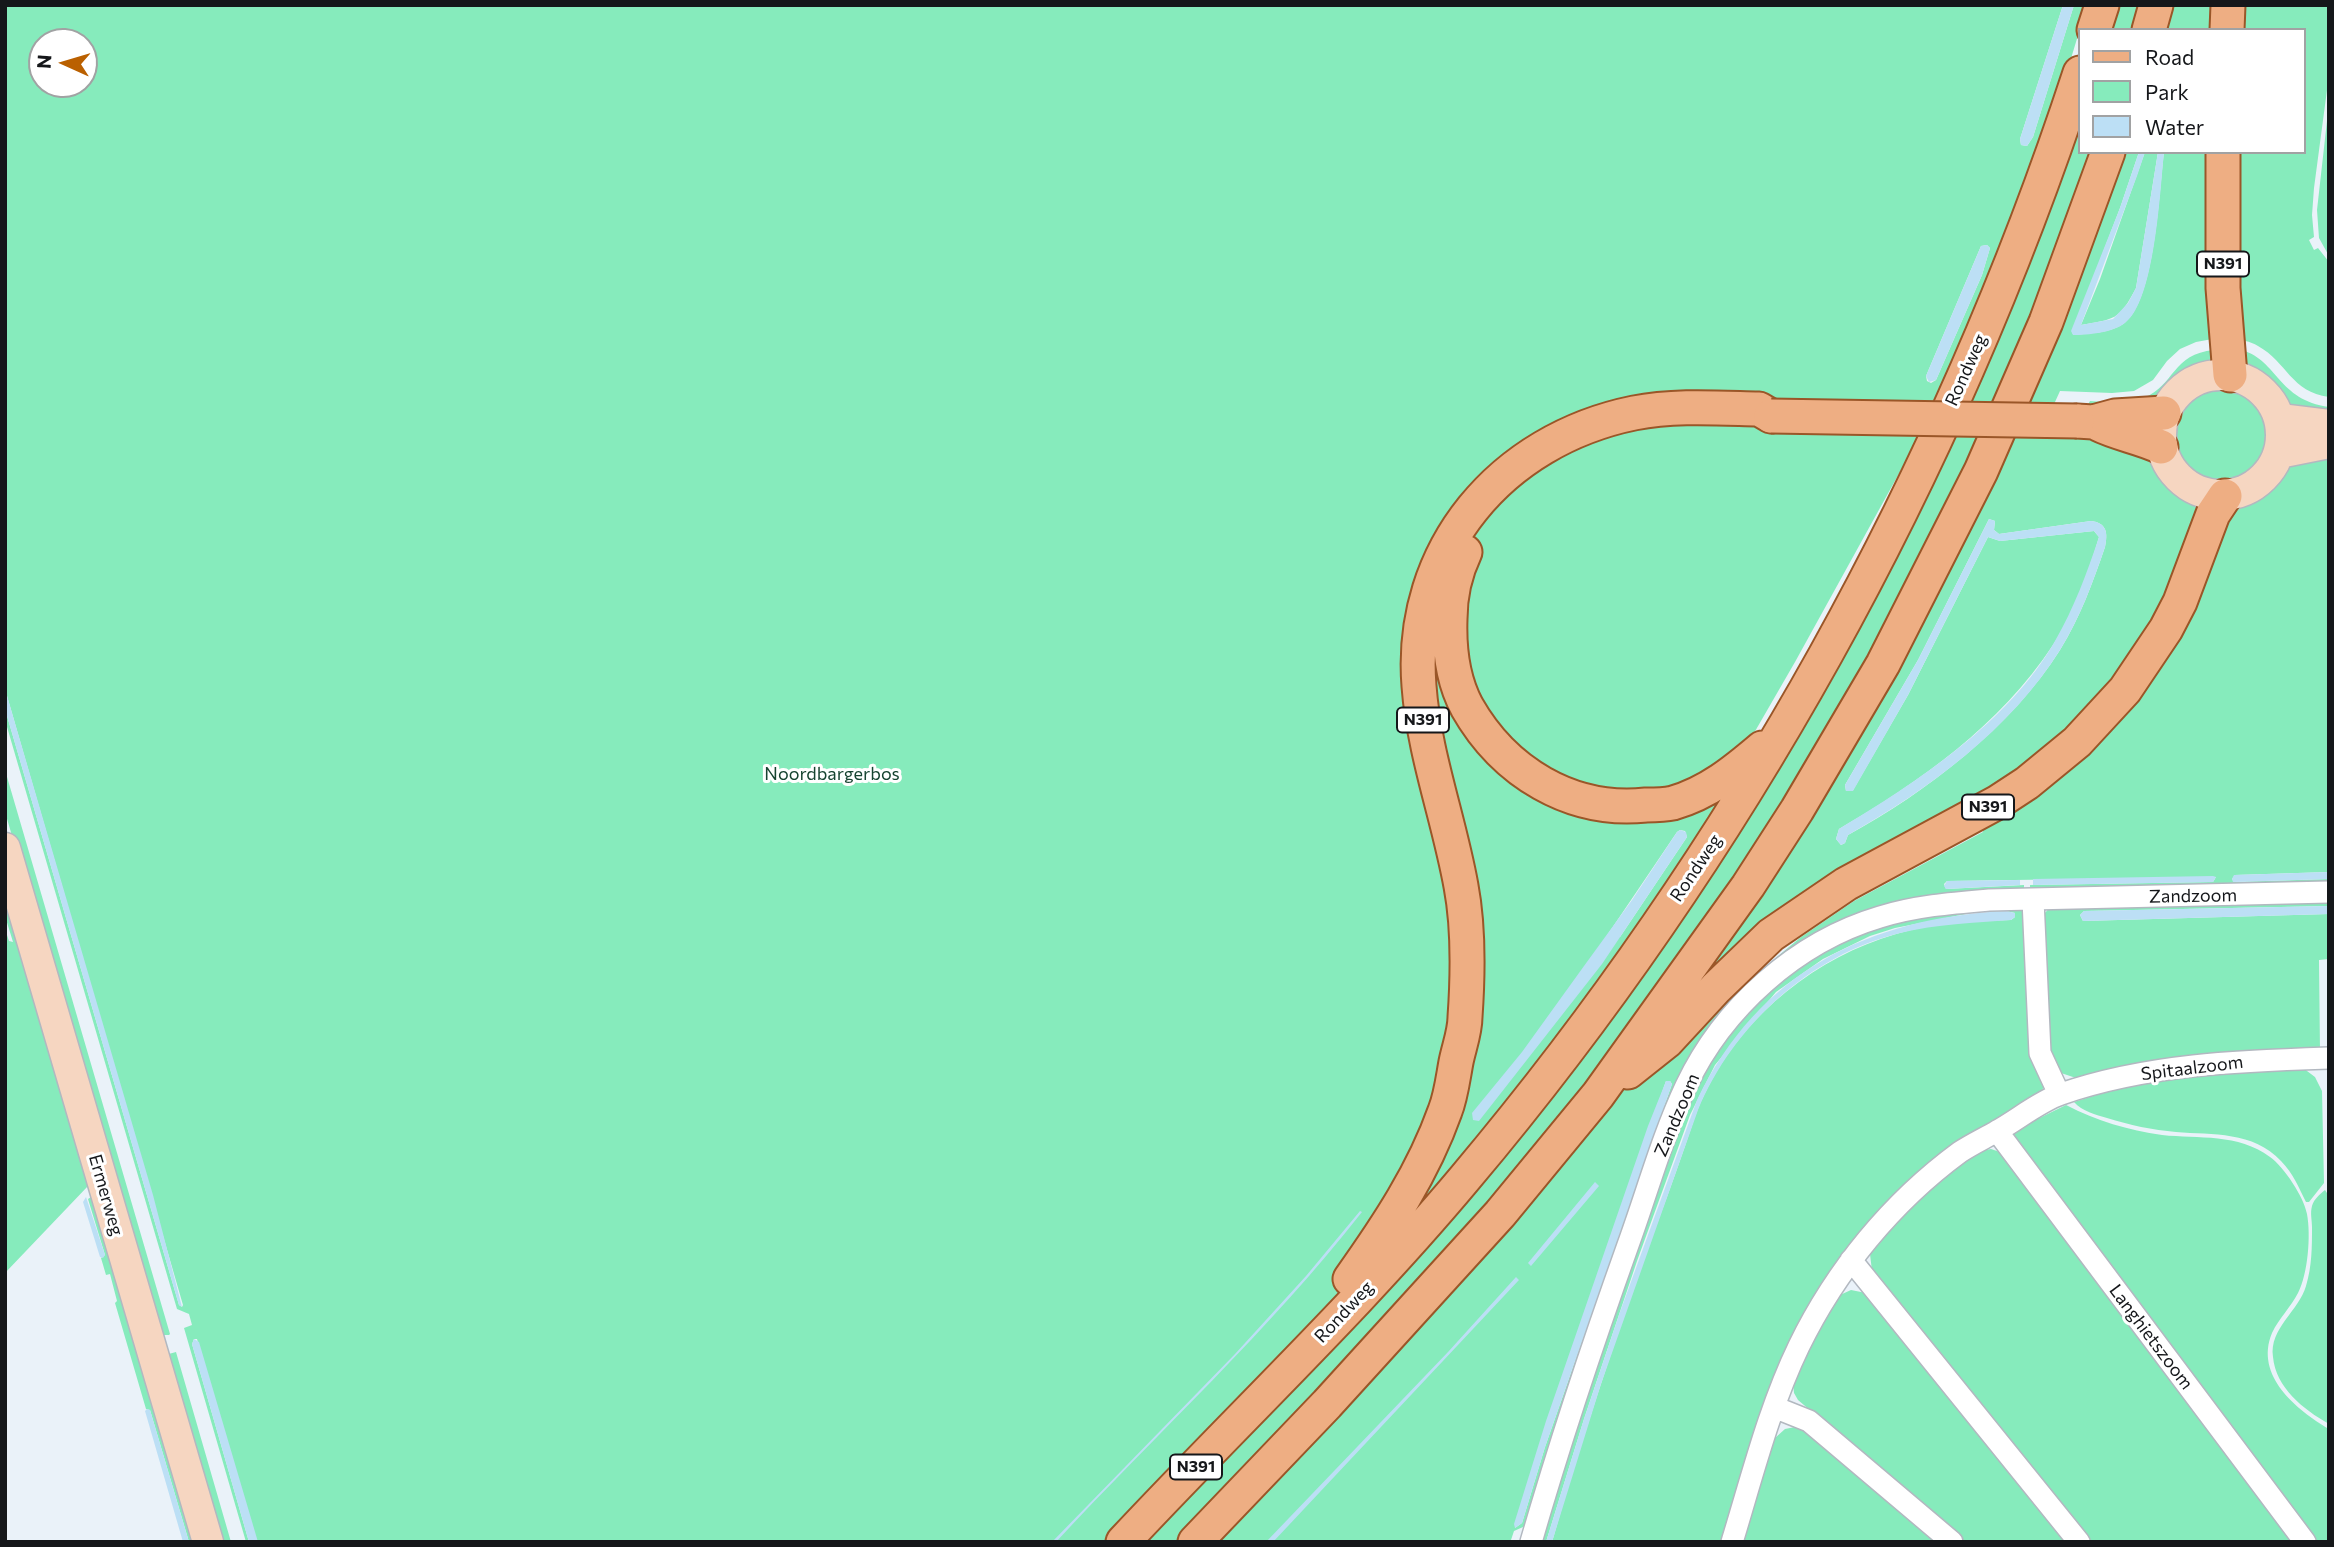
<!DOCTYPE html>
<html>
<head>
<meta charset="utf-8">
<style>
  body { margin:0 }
  #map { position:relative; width:2334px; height:1547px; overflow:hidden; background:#eaf2f9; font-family:Commissioner,sans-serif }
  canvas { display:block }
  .frame { position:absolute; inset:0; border:7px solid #15171a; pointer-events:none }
  .legend { position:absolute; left:2078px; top:28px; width:228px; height:126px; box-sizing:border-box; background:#fff; border:2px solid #a1a2a3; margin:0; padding:9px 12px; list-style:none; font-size:21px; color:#15171a }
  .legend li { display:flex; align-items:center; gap:14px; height:35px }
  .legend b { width:35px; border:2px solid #a1a2a3 }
  .north { position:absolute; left:28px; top:28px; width:70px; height:70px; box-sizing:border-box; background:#fff; border:2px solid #a1a2a3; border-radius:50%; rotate:274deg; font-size:19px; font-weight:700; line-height:28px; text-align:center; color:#15171a }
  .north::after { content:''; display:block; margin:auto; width:24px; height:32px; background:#ba6000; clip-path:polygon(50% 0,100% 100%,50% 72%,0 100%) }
</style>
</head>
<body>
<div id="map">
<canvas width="2334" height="1547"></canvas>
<div class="frame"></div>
<ul class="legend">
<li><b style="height:9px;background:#eeae83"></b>Road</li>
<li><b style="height:19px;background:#86ebbc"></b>Park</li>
<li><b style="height:19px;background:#bcdff5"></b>Water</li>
</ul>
<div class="north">N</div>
</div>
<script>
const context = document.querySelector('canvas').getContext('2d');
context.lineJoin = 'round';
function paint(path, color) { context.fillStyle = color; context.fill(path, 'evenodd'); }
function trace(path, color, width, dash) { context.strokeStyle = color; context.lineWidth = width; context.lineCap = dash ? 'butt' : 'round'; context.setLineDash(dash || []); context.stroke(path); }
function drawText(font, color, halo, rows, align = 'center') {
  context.font = font + ' Commissioner,sans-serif'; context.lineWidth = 6; context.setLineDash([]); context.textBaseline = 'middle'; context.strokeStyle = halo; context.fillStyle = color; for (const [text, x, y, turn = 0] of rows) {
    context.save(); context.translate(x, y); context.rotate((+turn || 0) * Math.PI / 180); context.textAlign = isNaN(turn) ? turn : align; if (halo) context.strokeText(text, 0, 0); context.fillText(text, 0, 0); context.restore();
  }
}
paint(new Path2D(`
  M5 5H2063L2020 139 2021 145 2027 146 2033 137 2074 5H2087C2048 140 1999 272 1942 399L1934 410 1795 662 1750 740 1732 764 1713 780 1701 786 1691 803 1709 796 1739 778 1684 866 1636 936 1667 935C1743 822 1815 707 1878 586 1958 433 2023 275 2080 113V152H2097C2029 340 1950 523 1851 696 1818 753 1784 809 1749 863 1734 887 1716 909 1702 933L1733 932 1767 881 1869 715 1961 539 2011 435 2063 313 2124 152H2139L2120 208 2072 333 2075 335C2090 333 2110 333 2123 324 2155 303 2159 191 2164 152H2216L2218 338 2196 342 2180 349 2167 361 2153 380 2134 391 2112 393 2060 391 2040 435 2083 437 2084 433H2088C2105 437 2127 438 2142 448 2150 453 2154 461 2159 469 2172 487 2186 497 2207 504 2204 524 2196 544 2188 564 2149 670 2072 755 1974 809 1920 839 1864 865 1812 899 1798 909 1782 918 1769 930 1761 939 1757 952 1749 961 1736 977 1716 990 1706 1007 1719 997 1730 982 1743 970 1772 943 1805 918 1839 897 1892 864 1949 840 2002 808 2050 779 2093 740 2129 697 2157 663 2179 624 2196 584 2205 563 2209 532 2223 515 2232 504 2247 501 2258 492 2290 467 2283 457 2329 452V872L2235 875 2232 879 2234 882 2329 879V887L2030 895V885L2213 882 2216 877 1947 881 1944 884 1946 889 2024 885V895C1996 895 1967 895 1939 898 1831 909 1733 981 1685 1077 1660 1127 1644 1183 1626 1236 1593 1330 1561 1423 1532 1518L1523 1527 1514 1531 1511 1540 1520 1542H256L197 1339H194L192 1344 249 1542H246L184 1328 192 1325 189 1314 177 1309 5 720V709L179 1305 182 1307 183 1305 5 689ZM42 42H84V84H42ZM1987 245 1990 248 1982 275 1936 380 1931 383 1927 381 1926 376 1981 246ZM1989 519 1995 521 1994 530 1999 534 2091 521C2107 523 2108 533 2105 547 2093 582 2080 618 2060 650 2013 725 1926 793 1848 835L1845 843 1841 845 1836 839 1839 829C1920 782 2000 725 2053 645 2074 613 2088 574 2099 537L2094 531 2000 541 1988 537 1908 695 1853 790 1846 791 1845 785 1918 660ZM1982 829 1983 832 1854 901 1801 937 1741 987 1680 1053C1688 1037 1701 1025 1713 1011 1770 946 1843 900 1920 861 1940 850 1961 838 1982 829ZM1680 830 1685 831 1687 837 1620 937H1606L1677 832ZM1666 1081H1670L1672 1084 1545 1447 1522 1523 1515 1528 1568 1360Z
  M2115 5H2144L2137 30H2108Z
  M2170 5H2221L2219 30H2162Z
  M2233 5H2329V75L2314 188 2312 215 2314 237 2309 240 2314 250 2318 248 2329 262V397C2291 392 2287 362 2258 346 2250 341 2241 340 2232 338L2229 152H2304V30H2232Z
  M2329 103V256L2319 238 2317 210Z
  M2145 152H2158L2136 288C2119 321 2114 319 2081 325L2100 279Z
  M2214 350 2218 365 2200 368 2186 374 2158 399 2086 408 2090 401C2107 402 2127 405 2144 398 2175 385 2172 354 2214 350Z
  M2242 350C2278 361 2278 400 2329 407V416L2290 408 2267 384 2244 365Z
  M2174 435a46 46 0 1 1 92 0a46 46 0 1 1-92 0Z
  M5 770 170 1334 169 1335H162L157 1330 5 812Z
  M5 888 197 1542H189L150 1410 146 1409 115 1303 117 1301 110 1274 106 1275 101 1258 105 1255 88 1199 91 1197 88 1186 5 1273V929L9 941 13 942 5 916Z
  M2329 897V906L2084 911 2080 915 2083 921 2329 914V959L2319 960 2320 1051 2085 1081 2061 1073 2048 1053 2044 914 2053 904Z
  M2020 905 2028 915 2045 1078 2041 1098 1849 1250 1724 1542H1552C1580 1444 1613 1346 1647 1250 1660 1216 1673 1181 1685 1146 1692 1126 1698 1105 1708 1087 1746 1013 1817 957 1896 934 1933 923 1973 921 2011 920L2015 917V913L2006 911 1976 912 1895 928 1870 936 1823 959 1776 992 1715 1065 1690 1115 1637 1261 1584 1419 1546 1542H1537L1674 1133 1721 1039 1795 965 1884 922Z
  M2303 1068 2315 1077 2322 1091 2324 1183 2309 1202H2306C2299 1188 2293 1173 2281 1161 2253 1131 2213 1135 2176 1132 2153 1130 2129 1125 2107 1118 2096 1115 2082 1111 2074 1102L2131 1084 2162 1077Z
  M2066 1105C2097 1121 2128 1130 2162 1135 2199 1139 2238 1133 2270 1157 2284 1167 2304 1197 2307 1214 2311 1235 2308 1274 2298 1293 2291 1307 2279 1318 2272 1333 2254 1376 2297 1410 2329 1429V1542H2316L2009 1133Z
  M1991 1149 2000 1152 2296 1542H2088L1872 1271 1870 1254 1874 1245C1897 1222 1959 1151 1991 1149Z
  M2325 1190 2329 1196V1424C2303 1409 2276 1388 2273 1357 2269 1328 2299 1311 2306 1286 2312 1266 2312 1247 2312 1227 2312 1220 2310 1213 2312 1206 2314 1199 2320 1194 2325 1190Z
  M1851 1290 1866 1293 2067 1542H1965L1798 1400 1794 1393 1793 1383 1806 1351 1840 1295Z
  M176 1352 231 1542H220L165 1355Z
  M1795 1427 1802 1428 1940 1542H1740L1775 1438 1785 1429Z`), '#86ebbc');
paint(new Path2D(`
  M2063 5H2074L2033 137 2027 146 2021 145 2020 139Z
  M2139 152H2145L2137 176 2081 325 2113 319 2128 303 2136 288 2158 152H2164C2160 191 2155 300 2125 323 2112 333 2088 335 2073 335L2071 331 2120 208Z
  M1987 245 1990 248 1982 275 1936 380 1929 382 1926 376 1981 246Z
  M1989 519 1995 521 1994 530 1999 534 2091 521C2107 523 2108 533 2105 547 2093 582 2080 618 2060 650 2011 729 1928 790 1848 835L1845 843 1841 845 1836 839 1839 829C1917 782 2009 722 2055 641 2074 608 2087 573 2099 537L2094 531 2000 541 1988 537 1908 695 1853 791H1846L1845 785 1918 660Z
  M5 689 153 1195 182 1307 179 1305 5 709Z
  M1680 830 1686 832 1687 837 1602 964 1479 1121 1473 1120 1472 1113 1522 1052 1584 966 1632 900 1677 832Z
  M2329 872V879L2233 882 2232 879 2234 875Z
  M2213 876 2216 877 2213 882 2033 885V879Z
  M2020 880V885L1946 889 1944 886 1947 881Z
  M2329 906V914L2083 921 2080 915 2084 911Z
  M2006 911 2015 913V917L2011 920C1974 923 1937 924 1900 933 1810 955 1733 1026 1698 1110L1601 1384 1552 1542H1546L1584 1419 1620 1312 1697 1100C1759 972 1868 918 2006 911Z
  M1666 1081H1670L1672 1084 1545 1447 1522 1523 1515 1528 1514 1524 1546 1421 1648 1126Z
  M1595 1182 1599 1186 1531 1266 1528 1263Z
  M86 1197 105 1255 103 1258 100 1257 83 1202Z
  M1360 1211 1362 1212C1269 1331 1158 1432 1056 1542H1052L1235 1354 1306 1276Z
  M1516 1277 1519 1280 1273 1542H1266L1448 1352Z
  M194 1339 199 1342 258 1542H249L192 1344Z
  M147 1409 150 1410 189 1542H183L145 1411Z`), '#bcdff5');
const street = new Path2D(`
  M2033 900 2040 1053 2059 1094
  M1997 1131 2305 1542
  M1851 1260 2079 1542
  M1774 1407 1809 1421 1952 1542
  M1531 1542C1560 1442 1593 1343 1628 1245 1647 1193 1662 1137 1686 1086 1723 1008 1796 942 1880 917 1915 906 1953 903 1989 900L2329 892
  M1732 1542C1752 1477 1769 1408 1799 1346 1836 1270 1892 1202 1960 1152 1972 1144 1985 1138 1997 1131 2017 1120 2040 1101 2061 1094 2148 1064 2239 1061 2329 1058`);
const secondary = new Path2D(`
  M2161 435a60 60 0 1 1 120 0a60 60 0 1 1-120 0Z
  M2280 419 2329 425
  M2279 453 2329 443
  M5 848 208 1542`);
const primary = new Path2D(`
  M2094 30 2102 5
  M2149 30 2156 5
  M2227 30 2228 5
  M2223 152V288L2230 375
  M2077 421 2093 422 2115 416 2164 413
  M2098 424C2118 434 2140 437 2161 447
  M1465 552C1455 573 1450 597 1450 619 1449 648 1453 681 1467 707 1504 772 1571 813 1646 805 1655 805 1664 805 1673 803 1708 793 1735 771 1762 748
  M1628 1072 1667 1041 1716 988 1771 935 1846 884 1998 802 2027 783 2077 742 2125 690 2166 629 2180 602 2213 514 2225 496
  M1350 1279C1387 1227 1423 1173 1445 1111 1451 1096 1453 1078 1456 1062 1459 1047 1465 1032 1465 1017 1468 974 1469 928 1461 886 1449 819 1424 754 1419 686 1408 549 1502 440 1634 413 1675 405 1717 408 1759 409L1771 416
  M1123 1542C1237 1420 1358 1306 1465 1178 1738 854 1948 476 2080 73
  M1195 1542 1327 1404 1500 1214 1598 1095 1748 886 1797 810 1883 664 1981 471 2046 322 2108 152`);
trace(street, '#b2b8c0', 24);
trace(secondary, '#b2b8c0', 33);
trace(primary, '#9a5628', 37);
trace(street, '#fff', 21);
trace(secondary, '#f6d6c1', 30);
trace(primary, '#eeae83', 33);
const primaryBridge = new Path2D(`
  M1771 416 2077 421`);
trace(primaryBridge, '#9a5628', 37, []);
trace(primaryBridge, '#eeae83', 33);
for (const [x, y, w] of [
  [2223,264,52],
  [1423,720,52],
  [1988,807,52],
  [1196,1467,52]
]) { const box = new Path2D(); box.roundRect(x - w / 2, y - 12.5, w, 25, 5); context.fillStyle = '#fff'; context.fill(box); trace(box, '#15171a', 2); }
drawText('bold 16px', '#15171a', null, [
  ["N391",2223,264],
  ["N391",1423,720],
  ["N391",1988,807],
  ["N391",1196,1467]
]);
drawText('18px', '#15171a', '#fff', [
  ["Rondweg",1966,370,-66],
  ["Rondweg",1696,868,-56],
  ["Zandzoom",2193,896,-1],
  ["Spitaalzoom",2192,1068,-7],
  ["Zandzoom",1677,1115,-67],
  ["Ermerweg",106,1195,74],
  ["Rondweg",1344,1312,-47],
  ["Langhietszoom",2151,1337,53]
]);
drawText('18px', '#174431', '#fff', [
  ["Noordbargerbos",832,774]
]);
</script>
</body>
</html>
